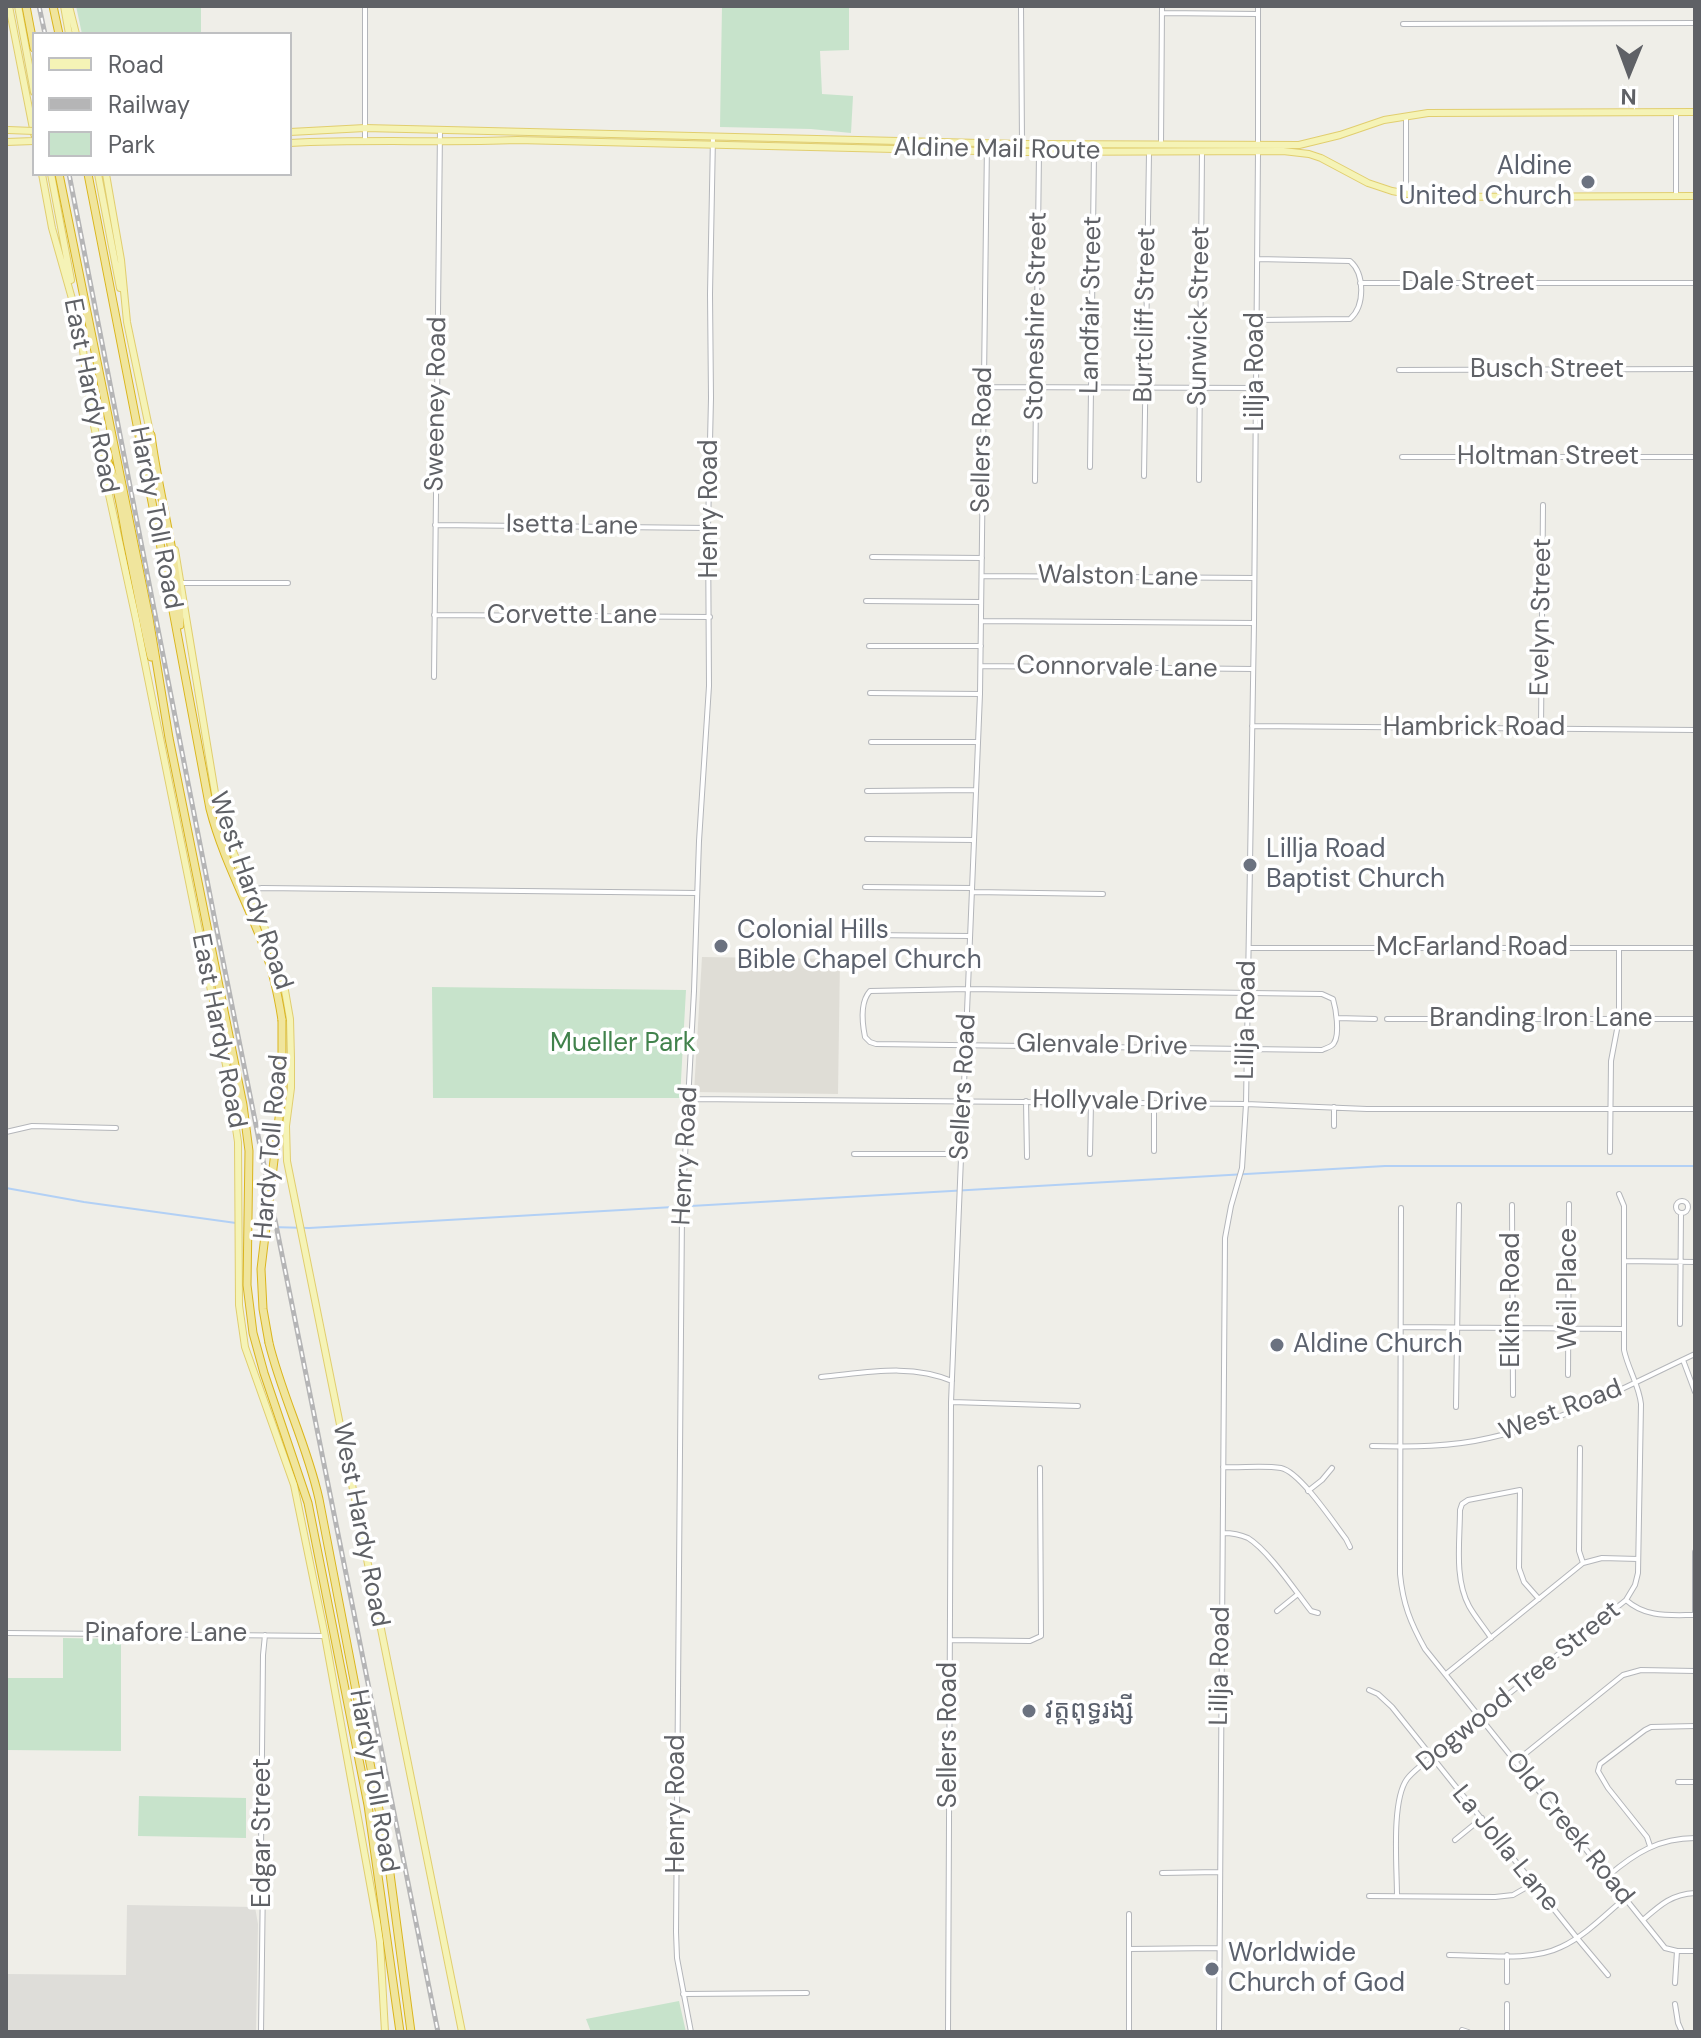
<!DOCTYPE html>
<html>
<head>
<meta charset="utf-8">
<style>
  body { margin:0 }
  #map { position:relative; width:1701px; height:2038px; overflow:hidden; background:#efeee8; font-family:"DM Sans",sans-serif }
  canvas { display:block }
  .frame { position:absolute; inset:0; border:8px solid #5f6166; pointer-events:none }
  .legend { position:absolute; left:32px; top:32px; width:260px; height:144px; box-sizing:border-box; background:#fff; border:2px solid #bfc0c2; margin:0; padding:10px 14px; list-style:none; font-size:24px; color:#5f6166 }
  .legend li { display:flex; align-items:center; gap:16px; height:40px }
  .legend b { width:40px; border:2px solid #bfc0c2 }
  .north { position:absolute; left:1589px; top:32px; width:80px; height:80px; -webkit-text-stroke:6px #fff; paint-order:stroke; rotate:181deg; font-size:22px; font-weight:700; line-height:32px; text-align:center; color:#5f6166 }
  .north::after { content:''; display:block; margin:auto; width:28px; height:36px; background:#5f6166; clip-path:polygon(50% 0,100% 100%,50% 72%,0 100%) }
</style>
</head>
<body>
<div id="map">
<canvas width="1701" height="2038"></canvas>
<div class="frame"></div>
<ul class="legend">
<li><b style="height:10px;background:#f5f3b6"></b>Road</li>
<li><b style="height:10px;background:#b5b5b6"></b>Railway</li>
<li><b style="height:22px;background:#c7e3cb"></b>Park</li>
</ul>
<div class="north">N</div>
</div>
<script>
const context = document.querySelector('canvas').getContext('2d');
context.lineJoin = 'round';
function paint(path, color) { context.fillStyle = color; context.fill(path, 'evenodd'); }
function trace(path, color, width, dash) { context.strokeStyle = color; context.lineWidth = width; context.lineCap = dash ? 'butt' : 'round'; context.setLineDash(dash || []); context.stroke(path); }
function drawText(font, color, halo, rows, align = 'center') {
  context.font = font + ' "DM Sans","Noto Sans Khmer",sans-serif'; context.lineWidth = 7; context.setLineDash([]); context.textBaseline = 'middle'; context.strokeStyle = halo; context.fillStyle = color; for (const [text, x, y, turn = 0] of rows) {
    context.save(); context.translate(x, y); context.rotate((+turn || 0) * Math.PI / 180); context.textAlign = isNaN(turn) ? turn : align; if (halo) context.strokeText(text, 0, 0); context.fillText(text, 0, 0); context.restore();
  }
}
paint(new Path2D(`
  M127 1905 255 1907 258 1924 256 2032H6V1974L126 1975Z`), '#deddd9');
paint(new Path2D(`
  M702 957 840 959 838 1094 694 1092Z`), '#dfddd6');
paint(new Path2D(`
  M76 6H201V34H82Z
  M722 6H849V50L820 51 822 94 853 96 851 133 811 129 720 127Z
  M432 987 686 990 680 1098H433Z
  M63 1638 121 1639V1751L6 1750V1678H63Z
  M139 1796 246 1798V1838L138 1836Z
  M679 2001 686 2032H591L586 2019Z`), '#c7e3cb');
trace(new Path2D(`
  M6 1188 84 1202 236 1223
  M250 1224 264 1226
  M270 1227 309 1228 1385 1166H1695`), '#b2d0f5', 2);
const minor = new Path2D(`
  M1021 6 1022 144
  M1258 6V144
  M1162 13 1257 14
  M1403 24 1695 23
  M1676 112V196
  M1406 118V193
  M365 141V6
  M1161 144 1162 6
  M1360 283H1695
  M1256 320 1350 319C1365 306 1365 274 1350 261L1257 259
  M1399 370 1695 369
  M984 387 1256 388
  M1402 457H1695
  M1090 467 1094 153
  M1144 476 1149 153
  M1199 480 1202 152
  M1035 481 1039 152
  M435 525 708 528
  M872 557 982 558
  M982 576 1254 578
  M182 583H288
  M866 601 981 602
  M434 615 710 617
  M981 621 1254 623
  M869 646H981
  M981 666 1253 669
  M434 677 440 130
  M870 693 980 694
  M1252 726 1695 730
  M1541 728 1543 505
  M871 742H978
  M867 791 976 790
  M867 839 974 840
  M865 887 972 888
  M251 890 262 888 696 893
  M973 892 1103 894
  M865 935 970 936
  M1249 948H1695
  M968 989 1322 994 1333 999C1336 1009 1340 1034 1334 1043 1332 1047 1326 1048 1322 1050L876 1044 870 1042 865 1037C862 1022 860 1002 870 991Z
  M1337 1018 1375 1019
  M1387 1019H1695
  M690 1099 1246 1104 1367 1109H1695
  M1026 1101 1027 1157
  M1334 1126V1107
  M6 1132 32 1126 116 1128
  M1154 1151V1103
  M1610 1152 1611 1061 1619 1019V948
  M854 1154H961
  M1090 1154 1091 1102
  M1676 1207a6 6 0 1 1 12 0a6 6 0 1 1-12 0Z
  M1512 1205 1513 1395
  M1401 1208 1400 1574C1403 1604 1410 1622 1425 1649L1665 1948 1677 1951H1695
  M1625 1261 1695 1262
  M1680 1324 1681 1213
  M1402 1327 1623 1329
  M1683 1360 1695 1392
  M1568 1375 1569 1204
  M821 1377C865 1373 910 1363 952 1381
  M952 1402 1078 1406
  M1456 1407 1459 1205
  M1372 1446C1411 1447 1451 1447 1489 1438 1561 1423 1628 1385 1695 1354
  M1580 1448 1579 1551 1583 1563
  M1223 1467C1241 1468 1263 1465 1281 1468 1300 1472 1333 1522 1346 1539L1350 1547
  M1308 1491 1322 1480 1332 1468
  M1223 1533C1232 1533 1239 1534 1248 1538 1268 1550 1296 1592 1311 1611L1318 1613
  M1626 1600C1646 1618 1670 1615 1695 1615
  M1277 1611 1298 1594
  M1695 1615V1552
  M6 1633 325 1636
  M1491 1638C1484 1627 1475 1617 1469 1606 1454 1578 1460 1541 1460 1510L1462 1504 1468 1500 1520 1490 1519 1568 1524 1582 1539 1599
  M950 1640 1030 1641 1041 1636 1040 1468
  M1446 1674 1583 1563 1602 1558 1638 1559
  M1369 1690 1378 1694 1392 1707 1577 1938 1608 1975
  M1515 1762 1623 1675 1641 1670 1695 1671
  M1678 1782H1695
  M1455 1840 1482 1818
  M1650 1846 1647 1837 1608 1788 1598 1771 1600 1764 1645 1730 1651 1727 1695 1726
  M1162 1873 1219 1872
  M1608 1876C1635 1853 1659 1838 1695 1838
  M1369 1896 1495 1897 1513 1895 1534 1883
  M1397 1896C1397 1867 1391 1801 1407 1779 1414 1770 1423 1765 1430 1757L1626 1600 1635 1585 1638 1573 1641 1404C1639 1385 1628 1369 1624 1350V1206L1619 1194
  M1643 1920C1660 1905 1672 1894 1695 1893
  M1129 1949 1218 1948
  M1449 1955C1483 1955 1531 1962 1561 1947 1585 1936 1605 1915 1625 1898
  M1507 1955V1982
  M1675 1983 1677 1951
  M683 1994 807 1993
  M1675 2004 1678 2023 1682 2032
  M1462 2030 1468 2032
  M261 2032 263 1879 261 1850 263 1655 265 1635
  M691 2032 677 1958 676 1932 682 1212 694 991 699 841 709 686 708 528 711 398 710 294 713 136
  M948 2032 951 1402 980 694 987 143
  M1129 2032V1914
  M1219 2032 1225 1238 1231 1206 1242 1168 1246 1104 1254 623 1258 152
  M1507 2032V2004`);
const major = new Path2D(`
  M9 6 34 134
  M18 6 34 92
  M64 6 69 34
  M69 6 76 34
  M290 132 365 128 1022 144 1299 145 1340 135 1384 120 1428 113 1695 112
  M6 142 34 141
  M290 143C366 139 441 143 517 140L1020 152 1283 151 1309 154 1321 158 1368 183 1392 191 1424 197 1695 196
  M42 174 52 228 80 327 91 412 136 619 228 1075 238 1142 239 1305 245 1347 294 1485 325 1636 377 1922 380 1942 385 2032
  M51 174 71 280
  M98 174 120 288
  M106 174 121 260 127 322 151 437
  M175 550 216 799 234 854 251 890 283 979 290 1019 291 1058V1088L286 1126 287 1161 462 2032`);
const highway = new Path2D(`
  M26 6 34 48
  M53 6 59 34
  M59 174 149 618 169 738 243 1105 249 1151 247 1285 253 1333 264 1373 308 1503 368 1805 400 2032
  M88 174 168 584 210 809C222 856 245 898 262 942 272 967 278 994 282 1020
  M151 435C159 498 179 561 180 625
  M99 446C117 472 121 510 127 541 135 579 142 618 151 657
  M269 1343C282 1396 307 1445 319 1499L387 1851 411 2032`);
trace(minor, '#b4b6ba', 6);
trace(major, '#e1ce6f', 8);
trace(highway, '#dab51d', 9);
trace(minor, '#fff', 4);
trace(major, '#f5f3b6', 6);
trace(highway, '#f0e59d', 7);
const rail = new Path2D(`
  M39 6 45 34
  M69 174 216 926 438 2032`);
trace(rail, '#b5b5b6', 5);
trace(rail, '#fff', 2, [6]);
const majorBridge = new Path2D(`
  M8 130 34 131`);
const highwayBridge = new Path2D(`
  M269 1343 263 1309 261 1269 282 1093V1020`);
trace(majorBridge, '#e1ce6f', 8, []);
trace(highwayBridge, '#dab51d', 9, []);
trace(majorBridge, '#f5f3b6', 6);
trace(highwayBridge, '#f0e59d', 7);
for (const [x, y, r, color] of [
  [1588,182,8,"#6b7280"],
  [1250,865,8,"#6b7280"],
  [721,946,8,"#6b7280"],
  [1277,1345,8,"#6b7280"],
  [1029,1711,8,"#6b7280"],
  [1212,1969,8,"#6b7280"]
]) { const dot = new Path2D(); dot.arc(x, y, r, 0, 2 * Math.PI); context.fillStyle = color; context.fill(dot); trace(dot, '#fff', 3); }
drawText('26px', '#5f6166', '#fff', [
  ["Aldine Mail Route",997,150,1],
  ["Dale Street",1468,283],
  ["Landfair Street",1092,305,-89],
  ["Burtcliff Street",1146,315,-89],
  ["Stoneshire Street",1037,316,-89],
  ["Sunwick Street",1200,316,-89],
  ["Busch Street",1547,370],
  ["Lillja Road",1256,372,-90],
  ["East Hardy Road",90,396,79],
  ["Sweeney Road",437,404,-89],
  ["Sellers Road",983,440,-89],
  ["Holtman Street",1548,457],
  ["Henry Road",710,509,-90],
  ["Hardy Toll Road",155,518,79],
  ["Isetta Lane",572,526,1],
  ["Walston Lane",1118,577,1],
  ["Corvette Lane",572,616],
  ["Evelyn Street",1542,617,-89],
  ["Connorvale Lane",1117,668,1],
  ["Hambrick Road",1474,728],
  ["West Hardy Road",250,891,71],
  ["McFarland Road",1472,948],
  ["Branding Iron Lane",1541,1019],
  ["Lillja Road",1247,1020,-89],
  ["East Hardy Road",218,1031,79],
  ["Glenvale Drive",1102,1046,1],
  ["Sellers Road",964,1087,-87],
  ["Hollyvale Drive",1120,1102,1],
  ["Hardy Toll Road",272,1147,-85],
  ["Henry Road",686,1156,-87],
  ["Weil Place",1569,1289,-90],
  ["Elkins Road",1512,1300,-90],
  ["West Road",1561,1411,-21],
  ["West Hardy Road",360,1525,79],
  ["Pinafore Lane",166,1634],
  ["Lillja Road",1221,1666,-89],
  ["Dogwood Tree Street",1519,1687,-39],
  ["Sellers Road",949,1735,-90],
  ["Hardy Toll Road",373,1781,80],
  ["Henry Road",677,1804,-90],
  ["Old Creek Road",1569,1829,51],
  ["Edgar Street",263,1833,-90],
  ["La Jolla Lane",1505,1849,51]
]);
drawText('26px', '#5b616d', '#fff', [
  ["Aldine",1572,167,"right"],
  ["United Church",1572,197,"right"],
  ["Lillja Road",1266,850],
  ["Baptist Church",1266,880],
  ["Colonial Hills",737,931],
  ["Bible Chapel Church",737,961],
  ["Aldine Church",1293,1345],
  ["វត្តពុទ្ធរង្សី",1045,1711],
  ["Worldwide",1228,1954],
  ["Church of God",1228,1984]
], 'left');
drawText('26px', '#41824c', '#fff', [
  ["Mueller Park",623,1044]
]);
</script>
</body>
</html>
